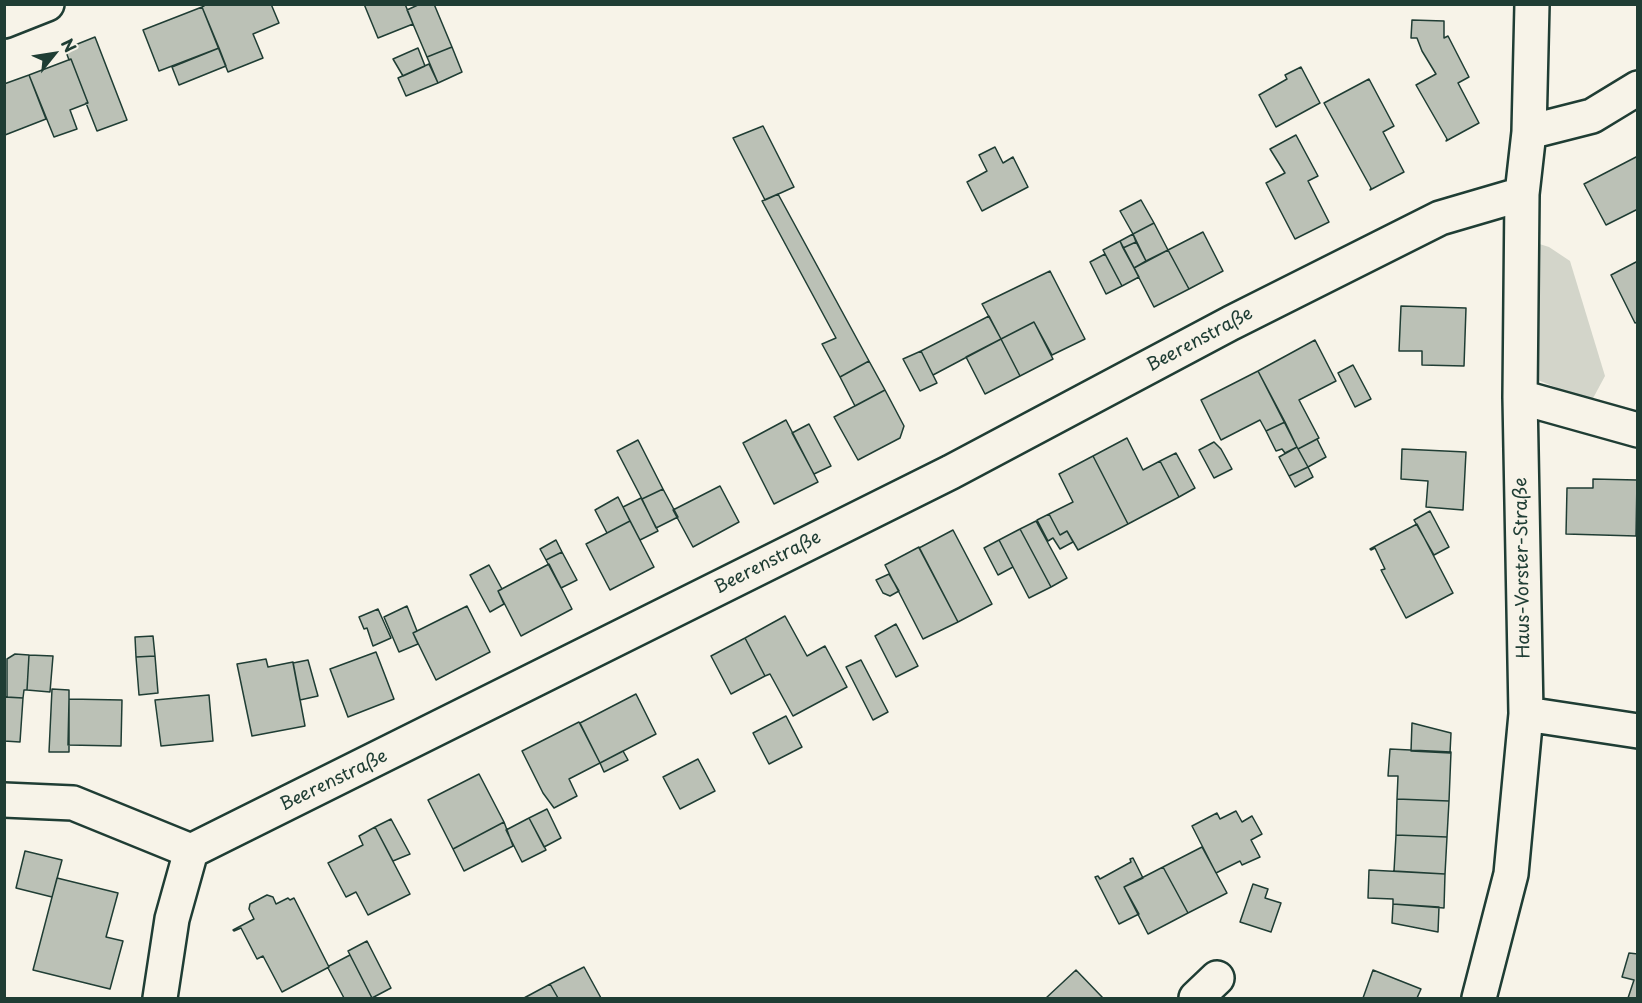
<!DOCTYPE html>
<html>
<head>
<meta charset="utf-8">
<style>
  body { margin:0 }
  #map { position:relative; width:1642px; height:1003px; overflow:hidden; background:#f7f3e8; font-family:"Playpen Sans",sans-serif }
  canvas { display:block }
  .frame { position:absolute; inset:0; border:6px solid #1f3d34; pointer-events:none }
  .north { position:absolute; left:24px; top:24px; width:60px; height:60px; -webkit-text-stroke:4px #f7f3e8; paint-order:stroke; rotate:60deg; font-size:16px; font-weight:700; line-height:24px; text-align:center; color:#1f3d34 }
  .north::after { content:''; display:block; margin:auto; width:21px; height:27px; background:#1f3d34; clip-path:polygon(50% 0,100% 100%,50% 72%,0 100%) }
</style>
</head>
<body>
<div id="map">
<canvas width="1642" height="1003"></canvas>
<div class="frame"></div>
<div class="north">N</div>
</div>
<script>
const context = document.querySelector('canvas').getContext('2d');
context.lineJoin = 'round';
function paint(path, color) { context.fillStyle = color; context.fill(path, 'evenodd'); }
function trace(path, color, width, dash) { context.strokeStyle = color; context.lineWidth = width; context.lineCap = dash ? 'butt' : 'round'; context.setLineDash(dash || []); context.stroke(path); }
function drawText(font, color, halo, rows, align = 'center') {
  context.font = font + ' "Playpen Sans",sans-serif'; context.lineWidth = 4.5; context.setLineDash([]); context.textBaseline = 'middle'; context.strokeStyle = halo; context.fillStyle = color; for (const [text, x, y, turn = 0] of rows) {
    context.save(); context.translate(x, y); context.rotate((+turn || 0) * Math.PI / 180); context.textAlign = isNaN(turn) ? turn : align; if (halo) context.strokeText(text, 0, 0); context.fillText(text, 0, 0); context.restore();
  }
}
paint(new Path2D(`
  M1533 242 1549 247 1570 261 1605 376 1591 402 1533 378Z`), '#d3d5ca');
const building = new Path2D(`
  M207 4H271L279 23 253 34 263 58 228 72 202 7Z
  M364 4H405L413 24 378 38Z
  M420 4H434L452 47 427 57 407 10Z
  M202 7 219 48 159 71 143 30Z
  M1412 20 1444 21V38L1448 36 1469 77 1458 83 1479 123 1446 141 1447 139 1416 85 1436 74 1422 51 1417 38H1411Z
  M95 37 127 120 97 131 86 103H88L71 59 69 60 65 49Z
  M452 47 462 72 438 83 427 57Z
  M219 48 226 66 179 85 172 67Z
  M418 48 425 66 403 76 393 59Z
  M71 59 88 103 70 110 77 129 54 137 29 75Z
  M429 64 438 83 406 96 398 78Z
  M1301 67 1320 103 1276 127 1259 95 1287 79 1285 75Z
  M29 75 46 119 5 135 4 84Z
  M1369 79 1394 126 1383 132 1404 172 1370 190 1371 188 1324 103Z
  M763 126 794 187 765 200 733 138Z
  M1296 135 1318 176 1308 181 1329 222 1295 239 1266 183 1285 173 1270 149Z
  M995 147 1003 163 1013 157 1028 187 982 211 967 182 987 171 979 155Z
  M1638 156V209L1606 225 1584 184Z
  M778 194 869 361 840 377 822 344 836 338 762 201Z
  M1141 200 1154 223 1133 234 1120 211Z
  M1154 223 1168 250 1146 261 1133 234Z
  M1203 232 1223 271 1189 289 1168 250Z
  M1133 234 1136 242 1123 248 1120 241Z
  M1120 241 1139 277 1122 286 1103 250Z
  M1136 242 1146 261 1134 268 1123 248Z
  M1168 250 1189 289 1154 307 1134 268Z
  M1105 254 1122 286 1106 294 1090 262Z
  M1638 261V322L1635 323 1611 275Z
  M1050 271 1085 339 1052 355 1034 322 1001 339 982 304Z
  M1401 306 1466 308 1464 366 1422 365V351H1399Z
  M989 316 1001 339 933 375 921 351Z
  M1034 322 1053 359 1020 376 1001 339Z
  M1001 339 1020 376 985 394 966 357Z
  M1315 340 1336 381 1299 400 1319 438 1298 449 1258 371Z
  M921 351 937 383 920 391 903 359Z
  M869 361 885 390 855 406 840 377Z
  M1353 365 1371 399 1355 407 1338 373Z
  M1258 371 1285 422 1266 431 1260 420 1221 440 1201 400Z
  M885 390 904 426 900 438 858 460 834 417Z
  M786 420 818 482 774 504 743 443Z
  M1285 422 1297 447 1285 453 1282 449 1276 451 1266 431Z
  M809 424 831 466 814 474 792 433Z
  M1127 438 1143 470 1160 461 1179 497 1128 524 1093 456Z
  M1317 439 1326 457 1308 467 1298 449Z
  M638 440 663 489 642 499 617 451Z
  M1214 442 1221 449 1232 469 1214 478 1199 450Z
  M1297 447 1308 467 1289 476 1279 457Z
  M1402 449 1466 452 1463 510 1426 507 1428 481 1401 479Z
  M1176 453 1195 488 1179 497 1160 461Z
  M1093 456 1128 524 1078 550 1067 531 1060 535 1049 514 1073 502 1059 474Z
  M1308 467 1313 477 1295 487 1289 476Z
  M1593 479 1637 480 1636 536 1566 534 1567 488H1593Z
  M720 486 739 522 693 547 673 510Z
  M663 489 678 517 656 528 642 499Z
  M618 497 630 521 607 533 595 510Z
  M641 498 658 531 640 540 623 507Z
  M1430 511 1449 547 1434 555 1414 520Z
  M1049 514 1060 535 1067 531 1073 542 1060 549 1053 538 1048 541 1037 520Z
  M630 521 654 567 610 590 586 544Z
  M1036 521 1067 578 1051 587 1020 529Z
  M1417 524 1453 593 1406 618 1381 570 1385 569 1375 548 1371 550 1370 549Z
  M1020 529 1051 587 1029 598 999 540Z
  M953 530 992 604 958 622 919 548Z
  M556 540 562 552 546 560 540 549Z
  M999 540 1013 567 998 575 984 548Z
  M919 547 958 622 923 639 885 565Z
  M562 552 577 580 561 588 546 560Z
  M549 564 572 609 521 636 498 591Z
  M489 565 502 589 498 591 504 604 490 612 470 575Z
  M889 574 899 591 890 596 883 593 876 580Z
  M407 606 417 631 413 633 418 644 399 652 384 617Z
  M467 606 490 652 436 680 413 633Z
  M378 609 391 638 373 646 367 628 364 629 359 617Z
  M785 616 807 656 825 646 847 687 793 716 770 674 765 676 745 638Z
  M896 624 918 666 896 677 875 636Z
  M153 636 155 656 136 657 135 637Z
  M745 638 765 676 731 694 711 656Z
  M376 652 394 699 348 717 330 669Z
  M15 654 29 655 27 690H24L23 698 7 697V659Z
  M29 655 53 656 50 692 27 690Z
  M155 656 158 693 139 695 136 657Z
  M266 659 268 667 293 662 305 726 252 736 237 664Z
  M308 660 318 696 300 700 293 663Z
  M861 660 888 712 873 720 846 667Z
  M52 689 69 690V752H49Z
  M636 694 656 734 600 763 580 723Z
  M209 695 213 741 161 746 155 700Z
  M4 697 23 698 20 742 4 741Z
  M69 699 122 700 121 746 68 745Z
  M786 716 802 747 769 764 753 733Z
  M579 722 600 763 569 779 577 796 554 808 543 793 522 751Z
  M1412 723 1451 733 1450 753 1411 751Z
  M1390 749 1451 752 1449 801 1397 799 1398 776H1388Z
  M623 751 628 760 604 772 600 763Z
  M698 759 715 791 680 809 663 777Z
  M479 774 504 822 453 849 428 800Z
  M1397 799 1449 801 1447 837 1396 835Z
  M547 809 561 838 544 847 529 818Z
  M1236 811 1242 822 1252 816 1262 834 1251 840 1260 857 1242 865 1240 861 1216 873 1192 826 1217 813 1220 819Z
  M529 818 546 850 522 862 506 830Z
  M391 819 410 854 393 861 375 827Z
  M504 822 513 846 464 871 453 849Z
  M375 827 410 894 368 915 356 892 346 897 328 863 363 845 359 836Z
  M1396 835 1447 837 1445 874 1394 871Z
  M1202 847 1227 893 1188 913 1163 867Z
  M25 851 62 860 52 897 16 888Z
  M1133 858 1143 878 1124 887 1139 914 1119 924 1095 877 1098 876 1100 879 1131 862 1130 859Z
  M1163 867 1188 913 1148 934 1124 887Z
  M1369 870 1445 874 1444 908 1393 904V899L1368 898Z
  M57 878 118 893 106 937 123 941 110 989 33 970Z
  M1253 884 1268 889 1265 898 1281 903 1271 932 1240 922Z
  M267 895 273 897 276 904 288 898 290 900 294 898 329 967 282 992 263 956 257 959 241 928 234 931 233 930 254 919 249 909 250 904Z
  M1393 904 1439 907 1438 932 1392 923Z
  M367 941 391 988 372 998 348 951Z
  M1629 953 1638 954V998H1628L1634 980 1622 977Z
  M350 955 372 998H344L328 968 329 966Z
  M584 967 601 998H558L550 984Z
  M1076 970 1103 998H1046Z
  M1373 970 1421 989 1417 998H1363Z
  M550 984 558 998H524Z`);
paint(building, '#bbc1b6');
trace(building, '#1f3d34', 1.5);
const minor = new Path2D(`
  M4 21 47 4
  M1529 132 1592 116 1638 88
  M1520 397 1638 430
  M1526 714 1638 731
  M4 800 73 803 191 851 951 472 1231 323 1440 218 1522 194
  M160 998 172 919 191 851
  M1196 998 1217 978
  M1479 998 1511 874 1526 714 1520 397 1522 194 1529 132 1532 4`);
trace(minor, '#1f3d34', 38);
trace(minor, '#f7f3e8', 33);
drawText('18px', '#1f3d34', '#f7f3e8', [
  ["Beerenstraße",1200,340,-28],
  ["Beerenstraße",768,563,-27],
  ["Haus-Vorster-Straße",1523,568,-91],
  ["Beerenstraße",334,781,-26]
]);
</script>
</body>
</html>
